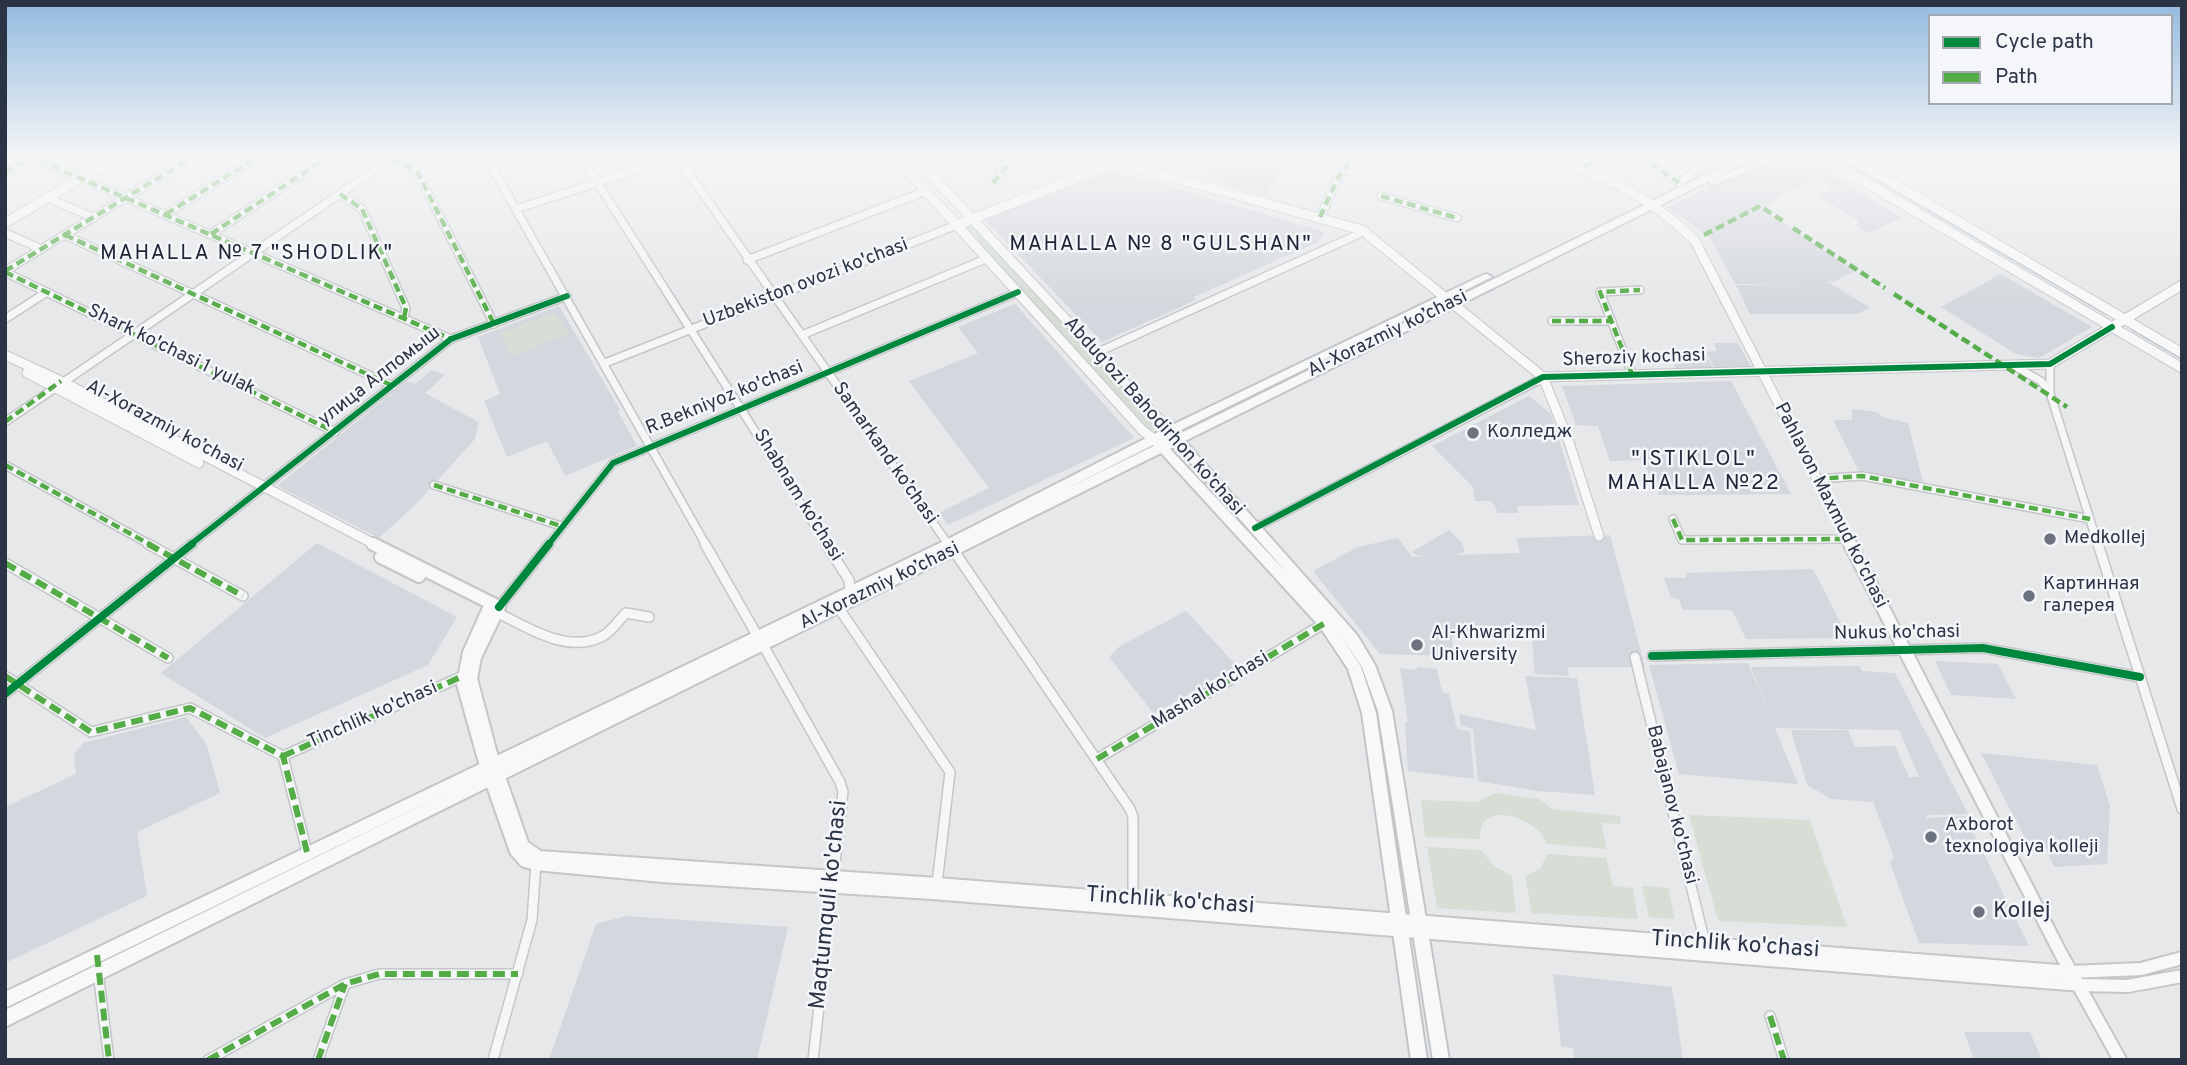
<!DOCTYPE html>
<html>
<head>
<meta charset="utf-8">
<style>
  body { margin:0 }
  #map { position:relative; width:2187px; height:1065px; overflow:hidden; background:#e6e8ea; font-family:Overpass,sans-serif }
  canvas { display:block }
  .frame { position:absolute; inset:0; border:7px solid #2b3445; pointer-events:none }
  .legend { position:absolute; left:1928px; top:14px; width:245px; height:91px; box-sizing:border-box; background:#f4f6f9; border:2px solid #a4a8b1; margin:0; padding:9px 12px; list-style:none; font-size:21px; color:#2b3445 }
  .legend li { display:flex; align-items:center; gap:14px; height:35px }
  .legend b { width:35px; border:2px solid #a4a8b1 }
</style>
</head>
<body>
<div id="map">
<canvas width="2187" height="1065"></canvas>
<div class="frame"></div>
<ul class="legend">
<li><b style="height:9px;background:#00873e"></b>Cycle path</li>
<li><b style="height:9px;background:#54ac47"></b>Path</li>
</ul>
</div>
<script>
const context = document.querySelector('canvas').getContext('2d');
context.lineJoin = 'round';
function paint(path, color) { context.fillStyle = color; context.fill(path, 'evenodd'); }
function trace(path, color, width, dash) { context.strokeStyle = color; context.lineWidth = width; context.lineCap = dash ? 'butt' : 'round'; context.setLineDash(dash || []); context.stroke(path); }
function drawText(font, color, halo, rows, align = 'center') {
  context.font = font + ' Overpass,sans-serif'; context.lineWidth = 5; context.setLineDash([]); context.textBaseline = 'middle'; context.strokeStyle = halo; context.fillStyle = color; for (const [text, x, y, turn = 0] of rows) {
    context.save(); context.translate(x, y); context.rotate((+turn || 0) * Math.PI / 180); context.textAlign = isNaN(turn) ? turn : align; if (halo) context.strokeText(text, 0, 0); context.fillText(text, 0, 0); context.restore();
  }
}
paint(new Path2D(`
  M1217 155H1294L1265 196 1204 178Z
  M1774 155H1807L1831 170 1826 173 1829 172 1901 218 1868 233 1856 226 1859 221 1819 197 1833 189 1816 178 1761 208 1855 271 1833 282 1827 281 1870 308 1856 314H1750L1736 285H1800L1735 284 1709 236 1667 207Z
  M1109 171 1152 181 1325 232 1318 242 1194 297 1196 300 1102 342 984 219Z
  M2001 274 2092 327 2039 358 2016 354 1941 307Z
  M1015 304 1134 438 948 525 939 513 989 488 909 381 978 353 958 327Z
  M559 306 620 410 618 412 637 446 565 476 547 441 507 457 484 401 500 394 478 337Z
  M1714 343H1738L1751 367H1714L1706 352 1717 351Z
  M1669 352H1704L1713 368H1676Z
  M432 370 445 375 425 393 478 422 475 439 417 503 379 538 277 486 407 381 415 384Z
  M1731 381 1791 494 1659 495 1642 460 1610 461 1598 426 1576 425 1562 386Z
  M1529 396 1551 414 1579 505 1517 506 1518 513H1498L1492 501H1475L1473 487 1432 446Z
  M1852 409 1876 412 1883 417 1908 423 1923 482 1859 471 1833 420H1852Z
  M1449 530 1462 543 1465 552 1454 555 1520 553 1516 538 1610 535 1645 667H1568L1569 676 1535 674 1532 640 1458 635 1452 636 1453 656 1380 654 1313 571 1358 547 1398 538 1412 557 1426 556 1416 555 1412 552Z
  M317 543 457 617 428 665 265 738 161 673Z
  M1813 569 1848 638 1746 639 1732 610H1683L1679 599 1671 598 1664 578H1686L1687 573Z
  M1186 611 1237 666 1154 714 1109 657 1120 646Z
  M1935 661 1998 664 2016 699 1951 695Z
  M1748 663 1770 715 1751 667 1859 666 1862 671 1895 673 1968 814 1926 815 1927 818 1965 816 2029 946 1919 943 1890 863 1894 857 1873 802 1831 799 1807 785 1791 730H1848L1855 747 1895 746 1909 777H1919L1899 730 1775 728 1798 784 1679 774 1649 665Z
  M1418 667 1437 669 1442 692 1449 694 1457 729 1470 731 1474 779 1408 771 1405 722H1408L1400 668 1416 670Z
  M1525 676 1577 678 1595 795 1538 791 1478 781 1473 729 1461 726 1459 714 1536 730Z
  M186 717 207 745 220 793 137 832 147 896 5 963V807L76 774 74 754 83 743Z
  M1981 753 2097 765 2110 806 2107 864 2054 867 2046 848 2031 850Z
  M626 916 788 927 757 1060H549L596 924Z
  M1553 974 1672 987 1683 1060H1575L1573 1048 1561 1046Z
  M1964 1032H2030L2042 1060H1974Z`), '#d4d7dd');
paint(new Path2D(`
  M968 224H973L1159 427 1151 431 964 227Z
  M556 312 569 334 511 356 500 333Z
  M1496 793 1539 799 1552 809 1620 816 1621 824 1601 823 1607 849 1547 844C1536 815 1477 799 1480 839L1425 837 1421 800 1477 802Z
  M1689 815 1810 820 1847 927 1718 921Z
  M1427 847 1481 850 1494 866 1512 876 1516 913 1437 908Z
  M1547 854 1606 858 1613 886 1633 888 1638 919 1532 913 1525 876 1540 869Z
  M1642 886 1668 888 1675 919 1649 917Z`), '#d6ded6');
trace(new Path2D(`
  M1833 155 2106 314
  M2131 329 2182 359`), '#b4c4d5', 2);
const streetFar1 = new Path2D(`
  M27 155 451 339
  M485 155 706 545
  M580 155 827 545
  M676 155 948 544
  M1639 155 1679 183
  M392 159 417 171 494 324
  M1585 167 1602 155
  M5 172 31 157
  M993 183 1016 155
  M340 194 362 209 406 308 404 318
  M1381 196 1457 218
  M48 198 94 218
  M516 209 677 157
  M166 214 261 155
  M1320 217 1339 176 1355 155
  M5 233 41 249
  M211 234 331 155
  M65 235 393 386
  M747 260 926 191
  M5 271 196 155
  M5 272 335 432
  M5 319 47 292
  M1552 321H1612
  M802 335 988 258
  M1096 353 1359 234 1362 230
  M605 363 957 225
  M2050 364V393L2098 545
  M2014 366 2041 381 2050 393
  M1632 374 1600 292 1640 290
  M5 422 397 155
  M5 465 151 545
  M1816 479 1862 476 2090 519
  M434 485 561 526
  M1673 519 1682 540 1847 539
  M1255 528 1539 380
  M190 545 451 339 567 296
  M548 545 613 463 1018 292`);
const street = new Path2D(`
  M148 544 243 596
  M705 544 758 637
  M826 544 849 580 850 590
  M2098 544 2182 809
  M954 551 1130 809 1133 817V904
  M5 563 168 658
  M499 607 549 544
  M838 607 950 772 937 884
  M496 612C527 627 568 655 603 636 612 631 619 620 626 613L649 617
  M763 645 840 782 843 792 813 1060
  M1652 656 1983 648 2140 677
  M1635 657 1706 947
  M5 676 91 732 190 708 283 756 307 852
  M5 694 192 544
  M283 756 463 676
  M1097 759 1325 623
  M98 972 109 1060
  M1770 1016 1784 1060
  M208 1060 345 984 379 974H518
  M318 1060 345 984
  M493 1060 532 920 536 862`);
const secondaryFar1 = new Path2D(`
  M906 155V169L1143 431 1154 439
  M921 155 920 163 1170 431
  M1540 155C1596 169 1654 199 1695 241L1851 545
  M1819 155 2182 368
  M1845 155 2182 353
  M5 223 120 155
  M957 225 1117 162 1362 230 1543 377 1569 442 1599 536
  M5 355 61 381 376 545
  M27 373 199 463
  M1539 380 1543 377 2050 364 2182 285`);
const secondary = new Path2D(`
  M373 544 499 607 475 657 471 679 491 754 523 846 539 857 937 884 2071 972 2141 969 2182 958
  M1850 544 2061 954 2120 1060
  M381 557 419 576
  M491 604 469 653 463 684 486 766 516 851 525 861 536 864 662 876 932 893 2081 985 2128 986 2182 976`);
const primary = new Path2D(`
  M1711 155H1722L1682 185H1676V181Z
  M1746 155H1758L1715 178 1769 157 1791 155 1716 184H1710L1709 181 1185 441 1357 635 1375 665 1392 711 1449 1060H1433L1378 711 1362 667 1339 633 1361 667 1376 713 1427 1060H1411L1362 713 1348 669 1320 627 1161 453 5 1027V1010L455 789 5 1008V992L944 541 1166 428 1483 275 1487 274 1492 277 1177 432 1179 434ZM1153 445 1154 446 1062 491ZM1176 446 1287 573 1170 449Z
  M1803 155H1826L1827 157 1822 160Z`);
trace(streetFar1, '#c4c6c8', 10);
trace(street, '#c4c6c8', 12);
trace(secondaryFar1, '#c4c6c8', 11);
trace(secondary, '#c4c6c8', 16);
trace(primary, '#c2c5c8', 4);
trace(streetFar1, '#f5f6f7', 7);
trace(street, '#f5f6f7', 9);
trace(secondaryFar1, '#f8f8f8', 9);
trace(secondary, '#f8f8f8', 12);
paint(primary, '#f8f8f8');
trace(new Path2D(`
  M27 155 451 339
  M1639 155 1679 183
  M392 159 417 171 494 324
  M1585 167 1602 155
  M5 172 31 157
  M993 183 1016 155
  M340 194 362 209 406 308 404 318
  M1381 196 1457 218
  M166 214 261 155
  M1320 217 1339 176 1355 155
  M1793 228 1885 288
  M211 234 331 155
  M65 235 393 386
  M1704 235 1760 206 1786 223
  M5 271 196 155
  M5 272 335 432
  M1894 294 2067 407
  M1552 321H1612
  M1632 374 1600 292 1640 290
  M5 422 61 381
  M5 465 151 545
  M1816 479 1862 476 2090 519
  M434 485 561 526
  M1673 519 1682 540 1847 539`), '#54ac47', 4.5, [9, 4.5]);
trace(new Path2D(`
  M148 544 243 596
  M5 563 168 658
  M5 676 91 732 190 708 283 756 307 852
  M283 756 463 676
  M1097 759 1325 623
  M97 955 109 1060
  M1770 1016 1784 1060
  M208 1060 345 984 379 974H518
  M318 1060 345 984`), '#54ac47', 6, [12, 6]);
trace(new Path2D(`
  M1255 528 1543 377 2050 364 2112 327
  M190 545 451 339 567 296
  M548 545 613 463 1018 292`), '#00873e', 6);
trace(new Path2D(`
  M499 607 549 544
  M1652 656 1983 648 2140 677
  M5 694 192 544`), '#00873e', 8);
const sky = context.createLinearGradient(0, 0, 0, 305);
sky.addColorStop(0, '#93bae0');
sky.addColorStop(0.51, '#f4f5f6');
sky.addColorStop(1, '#f4f5f600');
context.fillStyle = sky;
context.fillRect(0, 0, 2187, 305);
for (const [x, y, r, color] of [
  [1473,433,7,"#6c737f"],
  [2050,539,7,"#6c737f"],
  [2029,596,7,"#6c737f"],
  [1417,645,7,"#6c737f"],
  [1931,837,7,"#6c737f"],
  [1979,912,7,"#6c737f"]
]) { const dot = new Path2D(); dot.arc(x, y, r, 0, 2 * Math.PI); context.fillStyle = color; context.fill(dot); trace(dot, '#f4f6f9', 2.5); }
drawText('19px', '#2b3445', '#f4f6f9', [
  ["Uzbekiston ovozi ko'chasi",806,284,-21],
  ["Al-Xorazmiy ko’chasi",1388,335,-26],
  ["Shark ko'chasi 1 yulak",171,351,26],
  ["Sheroziy kochasi",1634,359,-2],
  ["улица Алпомыш",380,377,-38],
  ["R.Bekniyoz ko'chasi",725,399,-22],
  ["Abdug’ozi Bahodirhon ko’chasi",1153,417,48],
  ["Al-Xorazmiy ko’chasi",164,427,28],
  ["Samarkand ko’chasi",884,454,55],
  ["Shabnam ko’chasi",797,496,58],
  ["Pahlavon Maxmud ko'chasi",1830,506,63],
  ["Al-Xorazmiy ko’chasi",880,587,-26],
  ["Nukus ko'chasi",1897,634,-1],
  ["Mashal ko'chasi",1211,691,-31],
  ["Tinchlik ko'chasi",373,716,-24],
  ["Babajanov ko'chasi",1671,805,76]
]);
drawText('19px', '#2b3445', '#f4f6f9', [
  ["Колледж",1487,433],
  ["Medkollej",2064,539],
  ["Картинная",2043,585],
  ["галерея",2043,607],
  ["Al-Khwarizmi",1431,634],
  ["University",1431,656],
  ["Axborot",1945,826],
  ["texnologiya kolleji",1945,848]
], 'left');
context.letterSpacing = '2px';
drawText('21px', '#1d2536', '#f4f6f9', [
  ["MAHALLA № 8 \"GULSHAN\"",1161,246],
  ["MAHALLA № 7 \"SHODLIK\"",247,255],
  ["\"ISTIKLOL\"",1694,461],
  ["MAHALLA №22",1694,485]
]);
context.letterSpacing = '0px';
drawText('23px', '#2b3445', '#f4f6f9', [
  ["Tinchlik ko'chasi",1170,902,4],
  ["Maqtumquli ko'chasi",830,905,-84],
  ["Tinchlik ko'chasi",1735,946,4]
]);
drawText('23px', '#2b3445', '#f4f6f9', [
  ["Kollej",1993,912]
], 'left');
</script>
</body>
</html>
